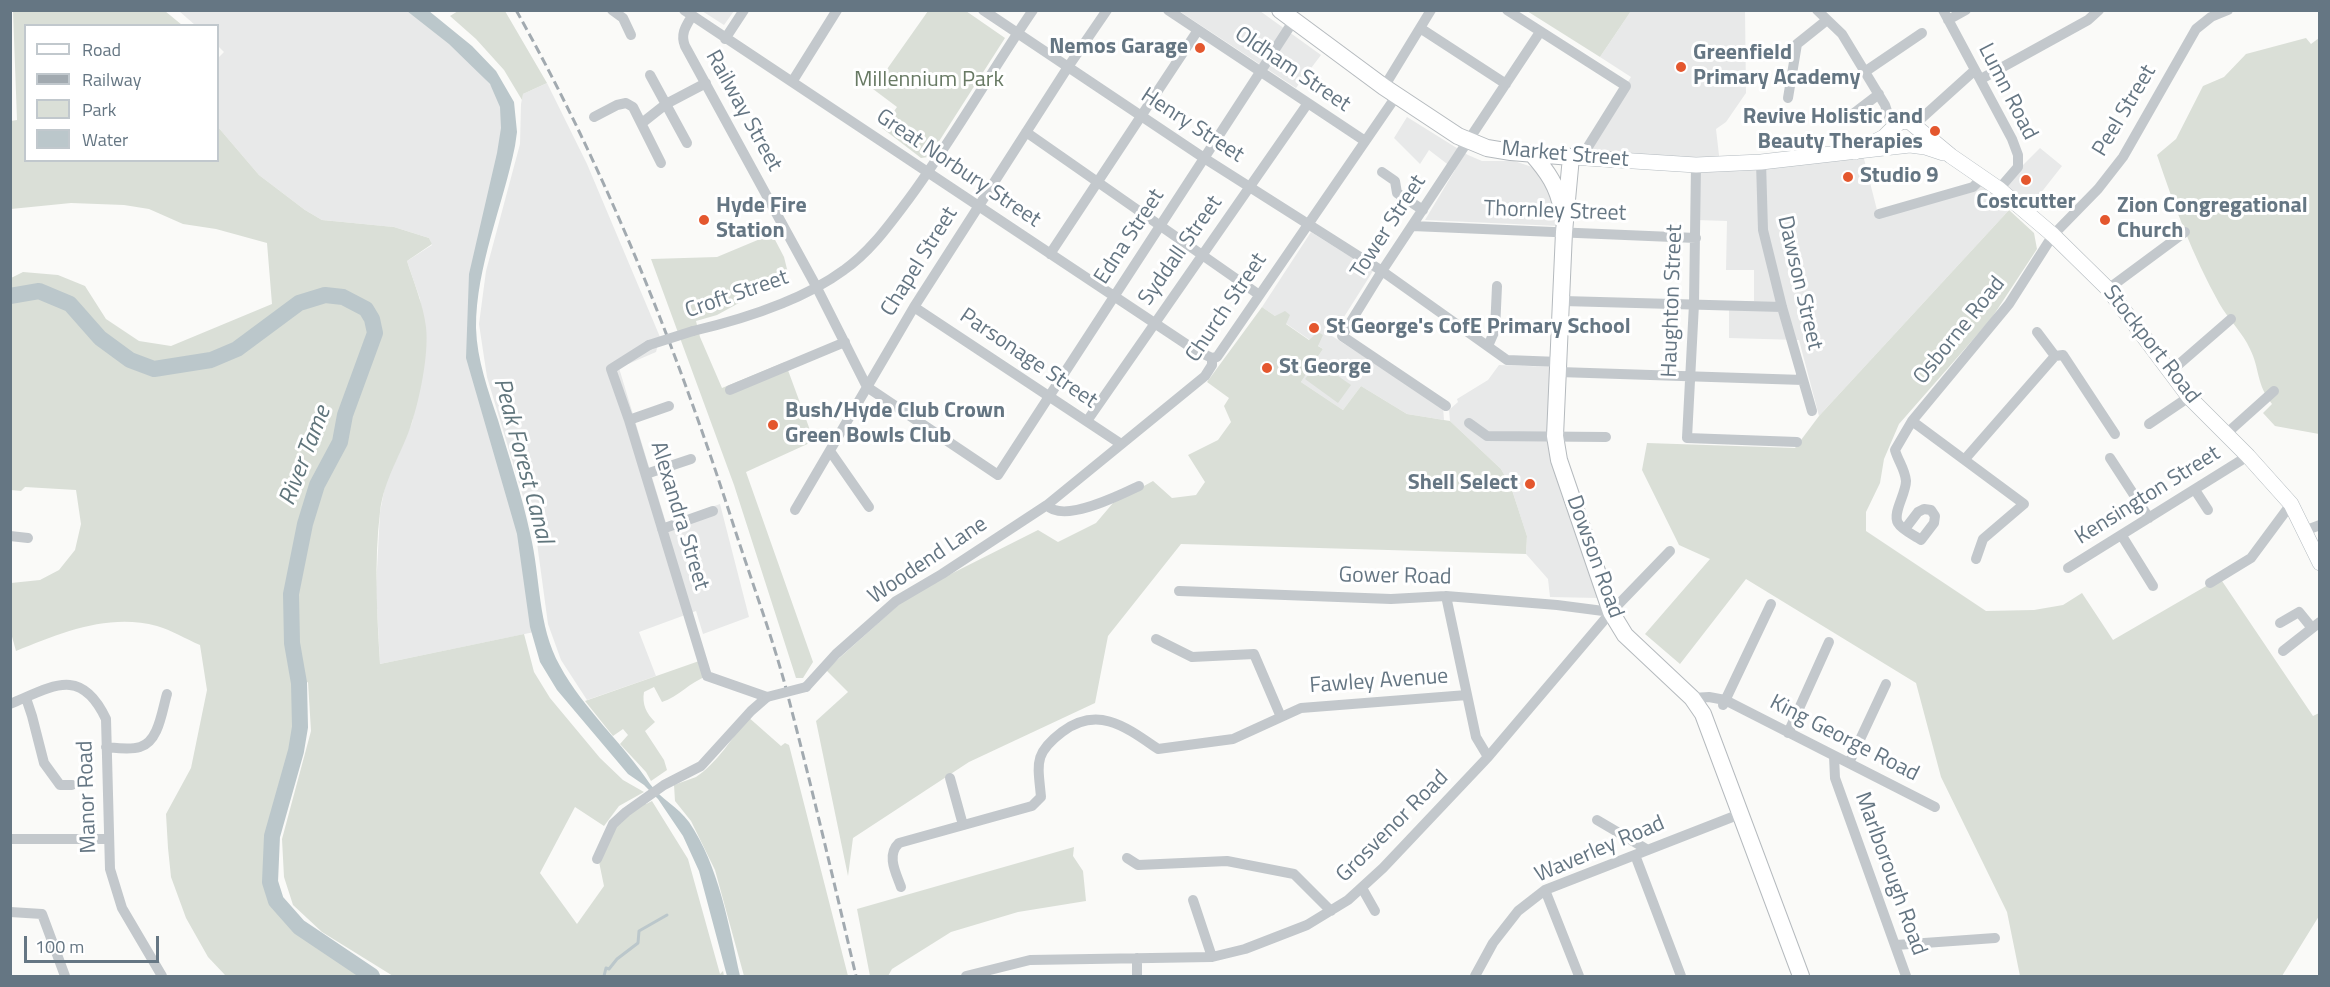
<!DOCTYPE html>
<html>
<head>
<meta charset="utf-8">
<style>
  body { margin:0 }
  #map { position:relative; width:2330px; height:987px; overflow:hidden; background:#fafaf8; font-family:"Titillium Web",sans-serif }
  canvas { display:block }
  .frame { position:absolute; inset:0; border:12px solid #657683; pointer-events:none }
  .legend { position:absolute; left:24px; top:24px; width:195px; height:138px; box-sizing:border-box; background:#fff; border:2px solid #c1c8cd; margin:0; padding:8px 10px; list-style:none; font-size:18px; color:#657683 }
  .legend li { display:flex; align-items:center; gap:12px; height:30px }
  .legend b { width:30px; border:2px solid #c1c8cd }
  .scale { position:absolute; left:24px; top:936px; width:135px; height:27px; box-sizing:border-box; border:3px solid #657683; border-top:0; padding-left:8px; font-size:18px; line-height:21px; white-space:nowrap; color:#657683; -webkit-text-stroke:4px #fff; paint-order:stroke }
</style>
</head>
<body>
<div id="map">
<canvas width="2330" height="987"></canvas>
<div class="frame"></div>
<ul class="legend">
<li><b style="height:8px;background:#fff"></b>Road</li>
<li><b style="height:8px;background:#a2aab0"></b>Railway</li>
<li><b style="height:16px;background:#dadfd7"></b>Park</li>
<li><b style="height:16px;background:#bbc7cb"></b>Water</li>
</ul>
<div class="scale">100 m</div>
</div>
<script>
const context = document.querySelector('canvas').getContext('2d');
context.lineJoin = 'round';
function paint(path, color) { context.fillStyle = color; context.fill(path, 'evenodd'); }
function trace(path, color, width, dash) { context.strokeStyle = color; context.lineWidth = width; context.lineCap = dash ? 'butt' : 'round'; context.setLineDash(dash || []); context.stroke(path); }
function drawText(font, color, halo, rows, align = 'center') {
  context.font = font + ' "Titillium Web",sans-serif'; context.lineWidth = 6; context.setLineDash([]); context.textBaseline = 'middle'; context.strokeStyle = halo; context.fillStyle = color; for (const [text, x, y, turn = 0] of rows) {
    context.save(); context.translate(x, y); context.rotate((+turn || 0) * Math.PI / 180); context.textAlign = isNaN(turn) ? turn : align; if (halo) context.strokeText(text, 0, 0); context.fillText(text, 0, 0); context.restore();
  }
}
paint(new Path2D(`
  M1745 10 1746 93 1726 122 1716 129 1720 164 1862 151 1878 214 1973 187 1982 178 1999 189 2040 148 2062 166 2033 203 2025 196 2009 210 1819 416 1799 340 1729 338V301H1754V270H1726L1727 221 1696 220V165L1581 158 1631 77 1600 57 1631 11Z
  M179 11H418L437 27 507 103 471 335 498 443 539 631 380 664 376 589 380 512 386 481 412 423 426 350 420 299 407 261 432 245 429 238 394 227 322 220 305 210 259 175 218 127V58L224 52 218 46V26L195 25Z
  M702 11H734L724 25Z
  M1179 11H1260L1321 55 1296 88Z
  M547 83 587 164 660 337 656 352 619 368 666 523 720 504 749 617 703 634 696 611 639 632 656 676 587 700 561 660 548 624 537 543 487 377 479 324 486 271 520 144 521 104 523 94Z
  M1407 117 1468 155 1482 161H1514L1535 168 1549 185 1558 226 1425 220 1455 170 1429 150 1420 164 1394 138Z
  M1311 232 1373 271 1332 336 1443 407 1444 420 1407 414 1361 386 1343 410 1301 382 1323 349 1262 307Z
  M1499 365 1553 367 1550 428 1599 598 1550 597 1548 579 1526 554 1527 536 1511 487 1501 469 1450 421 1449 410 1458 402 1457 399 1488 380Z`), '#e8e9e9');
paint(new Path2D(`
  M13 11H165L182 25 26 26V160H218V127L259 175 305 210 322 220 394 227 429 238 432 244 407 261C414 283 423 304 426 327 429 354 420 397 412 422 402 454 384 478 380 512 374 563 377 613 380 664L524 634 534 672 550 698 600 758 623 780 644 792 619 806 604 826 575 807 540 873 577 924 604 886 598 857 604 839 643 801 646 804 652 801 688 859 720 974 723 971 724 976H393L322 932 293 905 284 877 282 839 311 731 308 682 299 686C300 700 302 714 300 727 296 769 252 864 276 901 297 935 338 956 372 976L225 975 208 957 186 918 171 877 168 848 166 814 191 768 207 690 200 645C186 639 171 630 157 626 108 613 61 633 16 651L11 633V583L40 580 59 570 75 550 81 524 76 490 25 487 21 491 11 490V278L23 272 58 275 85 286 106 319 139 341 171 346 272 304 267 243 216 229 183 224 149 209 124 205 71 203 11 209V121L17 120Z
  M458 11H505L547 83 523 94 522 100 504 70 476 39 450 16Z
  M928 11H966L1005 38 929 157 921 158 882 128 897 107 873 89Z
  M1527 11 1631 10V11L1600 57Z
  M2306 38 2311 44 2319 38V434L2275 426 2263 413 2272 404C2256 384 2260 369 2250 349 2243 333 2228 319 2219 303 2193 256 2174 206 2157 155L2176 139 2203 86 2224 77 2246 54Z
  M2009 210 2034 233 2037 249 1991 319 1899 424 1884 459 1880 483 1866 512V531L1986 611 2034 610 2063 605 2082 593 2113 640 2220 578 2313 716 2319 713V916L2282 976H2020L2007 912 1941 777 1916 683 1746 579 1680 664 1645 634 1710 559 1679 545 1642 470 1647 443 1795 448 1819 416Z
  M772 234 784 257 788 273 781 280 717 315 696 321 700 337 722 388 785 362 814 441 746 472 813 662 803 678H796L734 485 651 259 717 257Z
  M1262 307 1275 316 1285 311 1290 315 1286 324 1309 340 1318 332 1323 335 1318 346 1323 349 1301 382 1343 410 1361 386 1407 414 1450 421 1501 469 1511 487 1527 536 1526 554 1181 544 1108 636 1095 703 969 762 853 838 848 876 816 721 848 692 826 670 904 600 927 586 1038 530 1058 542 1096 523 1113 503 1153 481 1172 498 1196 495 1205 482 1188 455 1218 440 1231 422 1224 406 1229 398 1207 382Z
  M1318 362 1351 385 1338 403 1305 379Z
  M702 660 707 676C690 682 678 697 662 702L654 687 644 692C642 704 646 713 655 722L645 731 664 760 667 770 651 781 646 772 620 744 628 735 623 729 613 736 585 701Z
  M747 716 781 746 785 743 789 745 848 976H744L715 870 691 821 675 801 674 785C681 782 689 780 696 777 715 765 736 735 747 716Z
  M1074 847 1073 856 1083 871 1086 901 1018 912 951 932 892 969 888 976H870L857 909Z`), '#dadfd7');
paint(new Path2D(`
  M407 11H429L472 46 496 71 514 102 517 132 515 146C503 206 476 266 476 328 477 360 488 390 498 420 509 457 522 495 530 533 541 578 537 625 560 666 584 710 623 743 650 784 661 799 678 807 689 822 719 866 729 926 740 976H727L699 871 683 836 658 799 644 785 628 774 557 690 540 662 530 627 517 534 466 358 469 274 497 153 501 128 500 107 490 84 449 44Z`), '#bbc7cb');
trace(new Path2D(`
  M604 976 606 968 609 969 617 959 638 943 639 931 667 915`), '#bbc7cb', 3);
trace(new Path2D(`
  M10 296 39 291 70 304 100 338 130 360 154 369 211 360 237 349 299 303 325 295 343 297 366 309 372 319 375 333 345 415 340 442 317 485 305 524 291 594 292 643 299 683 300 727 296 751 272 836 270 882 276 901 299 927 372 976`), '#bbc7cb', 16);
const secondary = new Path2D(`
  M1855 152 1884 137 1897 124 1903 121 1910 122 1951 156 1999 189 2053 235 2108 289 2189 397 2248 456 2291 504 2320 563
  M1571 157 1696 165 1761 162 1910 145 1925 147 1943 153`);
const primary = new Path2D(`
  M1280 10 1384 87 1458 136 1487 148 1511 152 1571 157 1564 232 1555 436 1559 460 1611 612 1625 635 1692 698 1703 714 1801 976
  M1532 154C1548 172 1558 187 1562 210`);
trace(secondary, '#b3babf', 16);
trace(primary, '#b5babe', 18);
trace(new Path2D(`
  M612 10 623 18 631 35
  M684 10 1195 350 1212 358
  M983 10 1204 158 1382 271 1507 360 1559 362
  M1168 10 1365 141
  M1507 10 1626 86 1581 158
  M1817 10 1842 34 1885 105 1893 129
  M1943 10 2012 139 2018 155V167L1999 189
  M692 16C686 26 680 34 685 46L816 286 867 387 998 475 1294 20
  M1948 20 1966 10
  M1420 28 1506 84
  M725 39 744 10
  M1866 71 1922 33
  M650 75 687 143
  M1981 79 2088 20 2099 10
  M792 82 837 10
  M1384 87 1431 10
  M1788 98 1797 44 1827 20
  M594 117 617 105 626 103 633 107 661 163
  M1845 120 1879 94
  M642 123 666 104 706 83
  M1914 125 1975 70
  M1026 132 1258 294
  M1761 162 1763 230 1782 307 1812 411
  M1696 165 1694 304 1687 438 1797 442
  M1382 172 1395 181 1397 193 1423 210
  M1879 214 1973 187 1982 178
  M1412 226 1696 238
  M1050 254 1198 30
  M2108 289 2185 232
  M1563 301 1782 307
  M914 307 1121 444
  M693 331C744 319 802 301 844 270 870 252 889 225 908 200 953 139 990 73 1033 10
  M2037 332 2055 356
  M1488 346 1495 330 1497 286
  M2055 356 2063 355 2115 434
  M1559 372 1803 380
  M2170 372 2231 319
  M730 390 845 342
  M1446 406 1342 336 1382 271 1540 32
  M629 420 669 406
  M1087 421 1308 103
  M1912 421 2024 504 1983 539 1976 559
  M1469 423 1487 436 1606 437
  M2149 424 2189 397
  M2226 434 2274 391
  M830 451 869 507
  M2110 458 2149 518
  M1965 459 2055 356
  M646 474 691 459
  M2195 490 2208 510
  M1047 505C1063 524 1120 495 1139 486
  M795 510 914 307 1068 67 1107 10
  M662 529 713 511
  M1905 529 1918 512 1924 509 1931 510 1935 516 1934 523 1921 540C1914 535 1902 530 1898 523 1892 513 1906 494 1906 481 1905 469 1898 461 1895 450L1912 421 2009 304 2053 235 2098 189 2123 157 2196 29 2211 17 2228 10
  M2304 531 2320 525
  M10 536 28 538
  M2122 536 2153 586
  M2068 568 2248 456
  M2210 583 2251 558 2291 504
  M1179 591 1391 599 1446 596 1557 605 1611 612
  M1446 596 1476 737 1488 757
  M2280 623 2299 612 2312 628
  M1156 639 1192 657 1254 654 1281 717
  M2283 651 2320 622
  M806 687 836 654 896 601 942 574 1047 505 1205 376 1212 365V358L1217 357 1397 95
  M26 698 32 716 44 763 60 785H72
  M1692 698 1709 697 1725 700 1935 807
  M10 704C53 686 81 666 106 719L110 869 122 908 162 976
  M1723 705 1771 604
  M1788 733 1829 642
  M106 747C117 748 130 750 140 747 159 742 162 710 167 694
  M1834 756 1835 778 1906 976
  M1849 763 1886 684
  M950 778 963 825
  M1597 820 1648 850
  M10 839H109
  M1635 855 1681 976
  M1127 858 1138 865 1227 861 1294 874 1331 911
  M597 859 613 824 626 812 664 785 701 766 751 711 767 697 707 676 629 420 611 369 649 345
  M901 887C896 873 886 855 899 843L1032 806 1041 797C1038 764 1033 754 1062 732 1098 705 1126 727 1158 749L1233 739 1301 708 1467 695
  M1362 888 1375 911
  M1545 890 1579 976
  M1193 900 1212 957
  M10 912 42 914 65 976
  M1896 945 1995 938
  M1137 958V976
  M966 976 1030 960 1212 957 1245 949 1307 925 1348 900 1383 868 1488 757 1611 612 1670 551
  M1475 976 1493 943 1518 911 1545 890 1740 814`), '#c3c8cc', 10);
trace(secondary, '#fff', 15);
trace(primary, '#fff', 16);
trace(new Path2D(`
  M516 10C609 176 678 352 736 533 752 582 770 631 784 681 810 779 833 878 856 976`), '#a2aab0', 3, [9, 4.5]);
trace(new Path2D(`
  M649 345 693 331
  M767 697 806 687`), '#c3c8cc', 10);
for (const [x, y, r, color] of [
  [1200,48,6,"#e4572e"],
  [1681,67,6,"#e4572e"],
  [1935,131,6,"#e4572e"],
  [1848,177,6,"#e4572e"],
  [2026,180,6,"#e4572e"],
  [704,220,6,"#e4572e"],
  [2105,220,6,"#e4572e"],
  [1314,328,6,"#e4572e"],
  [1267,368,6,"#e4572e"],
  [773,425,6,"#e4572e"],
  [1530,484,6,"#e4572e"]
]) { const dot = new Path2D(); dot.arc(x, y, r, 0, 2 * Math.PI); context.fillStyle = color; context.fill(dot); trace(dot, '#fff', 2); }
drawText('bold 22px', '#657683', '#fff', [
  ["Nemos Garage",1188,48,"right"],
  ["Greenfield",1693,54],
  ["Primary Academy",1693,79],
  ["Revive Holistic and",1923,118,"right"],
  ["Beauty Therapies",1923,143,"right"],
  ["Studio 9",1860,177],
  ["Costcutter",2026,203,"center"],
  ["Hyde Fire",716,207],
  ["Station",716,232],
  ["Zion Congregational",2117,207],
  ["Church",2117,232],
  ["St George's CofE Primary School",1326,328],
  ["St George",1279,368],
  ["Bush/Hyde Club Crown",785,412],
  ["Green Bowls Club",785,437],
  ["Shell Select",1518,484,"right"]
], 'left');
drawText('22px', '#657683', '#fff', [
  ["Oldham Street",1292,70,34],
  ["Lumn Road",2007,92,63],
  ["Railway Street",743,111,61],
  ["Peel Street",2125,111,-59],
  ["Henry Street",1192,126,33],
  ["Market Street",1565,155,5],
  ["Great Norbury Street",958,169,34],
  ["Thornley Street",1555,212,2],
  ["Tower Street",1389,227,-57],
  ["Edna Street",1130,237,-57],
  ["Syddall Street",1181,251,-55],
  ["Chapel Street",920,262,-58],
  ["Dawson Street",1799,283,77],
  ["Croft Street",737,295,-19],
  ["Haughton Street",1673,301,-88],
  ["Church Street",1227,308,-56],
  ["Osborne Road",1960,331,-51],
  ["Stockport Road",2151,345,52],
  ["Parsonage Street",1028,359,34],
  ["Kensington Street",2148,496,-32],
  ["Alexandra Street",679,516,73],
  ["Dowson Road",1594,557,70],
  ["Woodend Lane",928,561,-34],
  ["Gower Road",1395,577,1],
  ["Fawley Avenue",1379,682,-4],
  ["King George Road",1844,739,27],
  ["Manor Road",88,797,-92],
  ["Grosvenor Road",1393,827,-45],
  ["Waverley Road",1600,850,-23],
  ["Marlborough Road",1890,874,70]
]);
drawText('22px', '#687a64', '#fff', [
  ["Millennium Park",929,81]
]);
drawText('italic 24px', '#60757c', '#fff', [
  ["River Tame",306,456,-69],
  ["Peak Forest Canal",522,461,75]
]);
</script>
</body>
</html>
